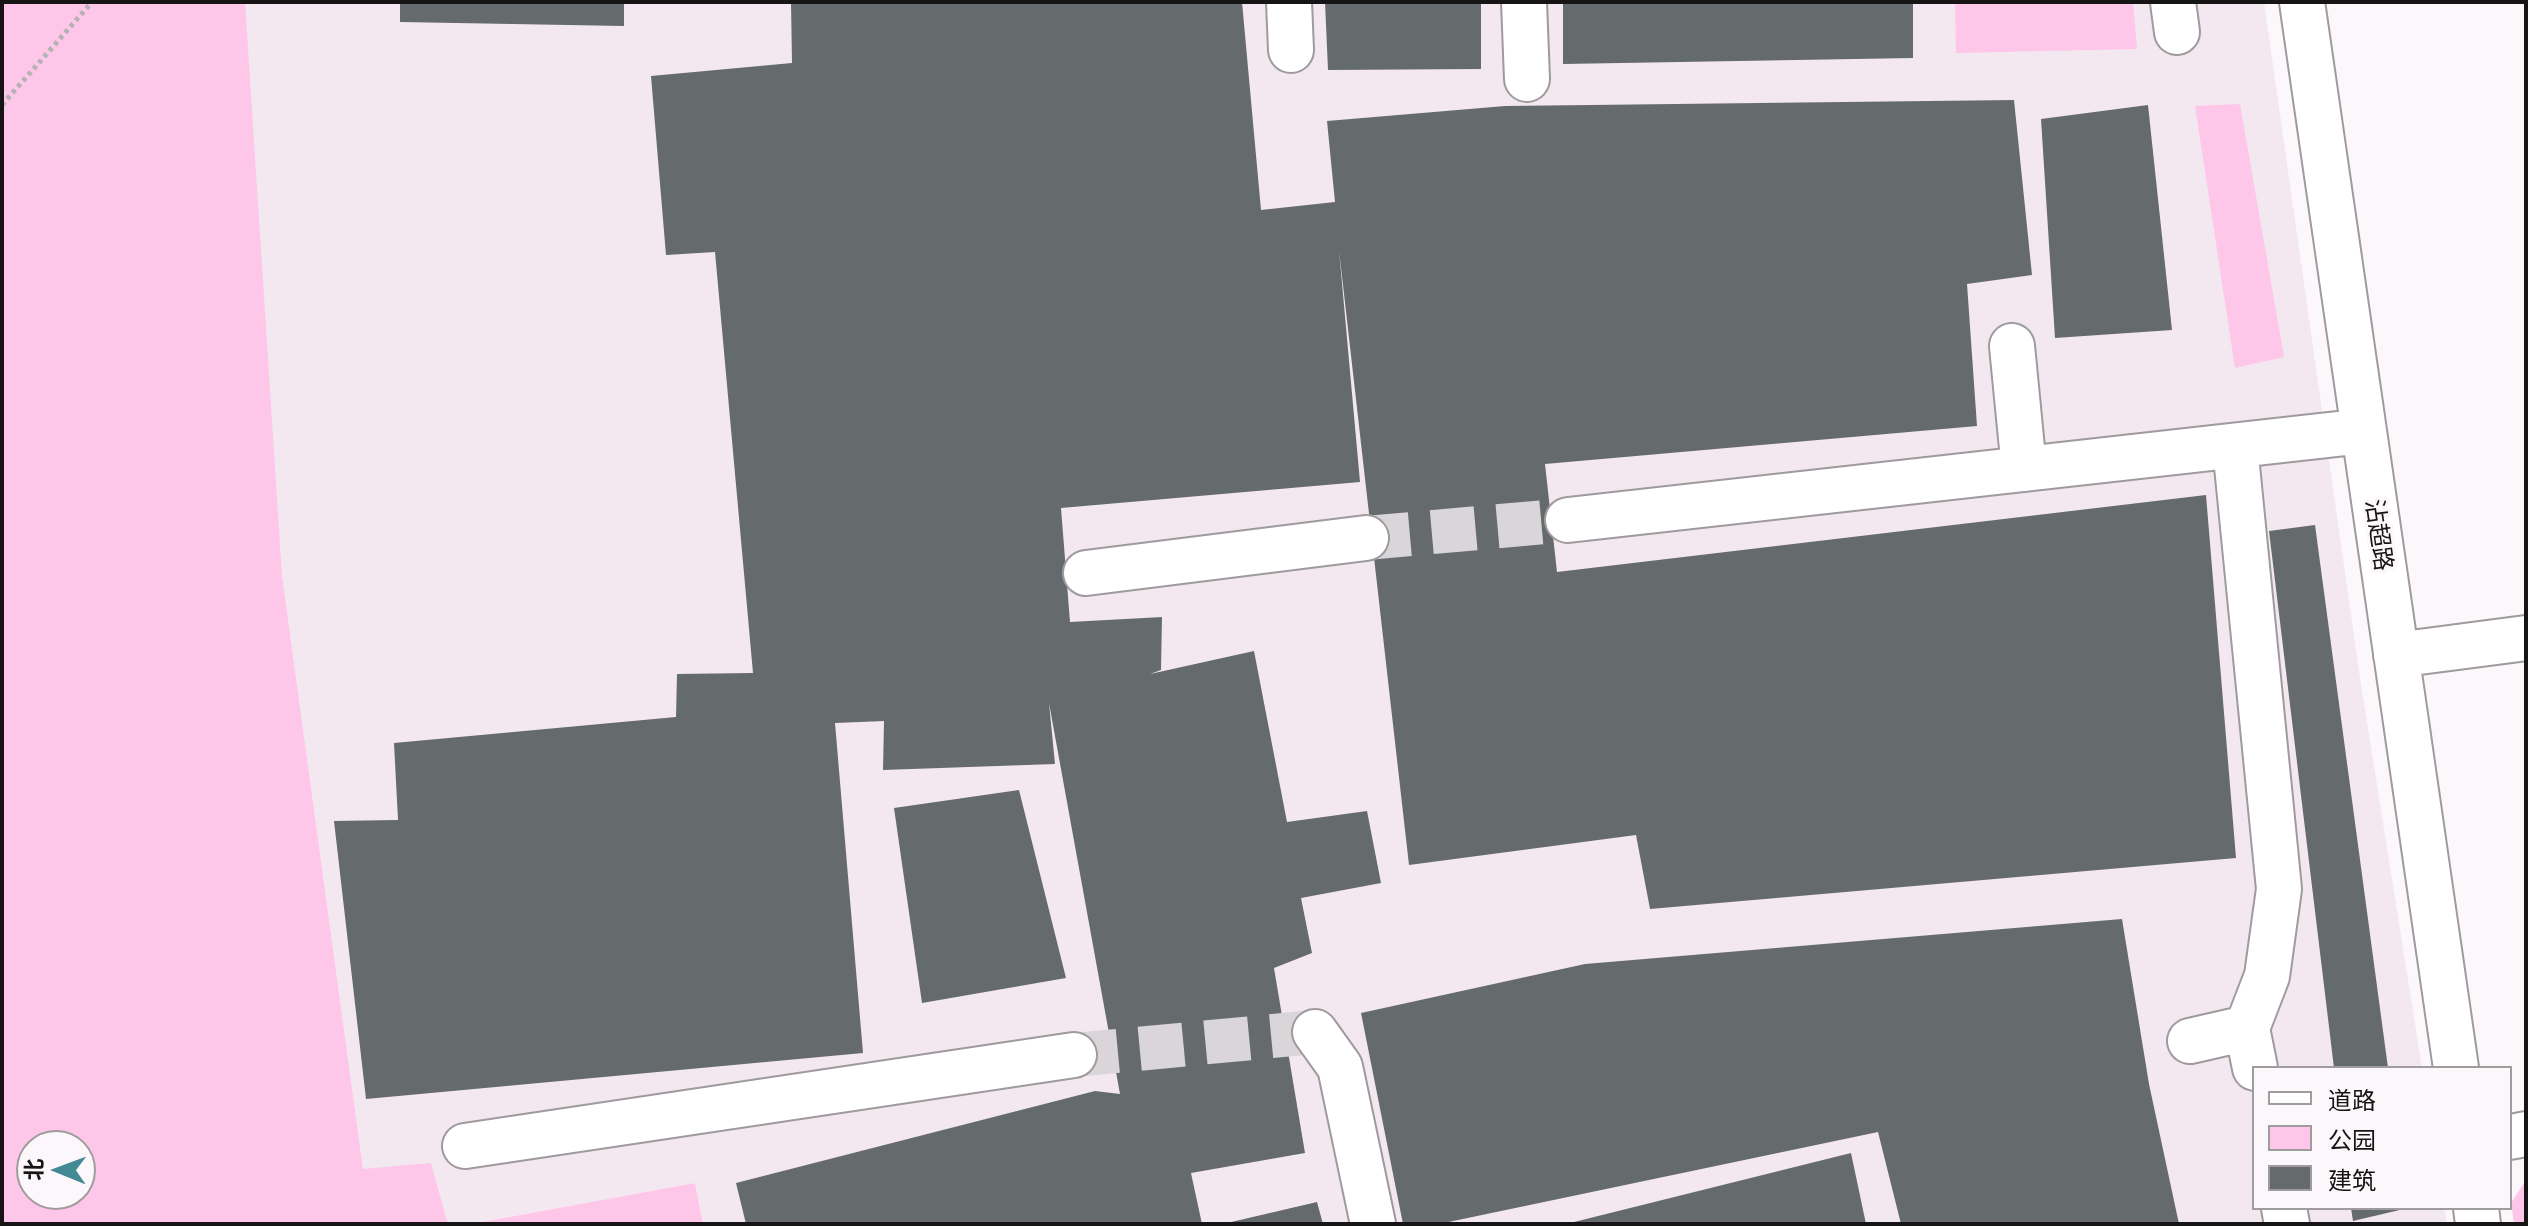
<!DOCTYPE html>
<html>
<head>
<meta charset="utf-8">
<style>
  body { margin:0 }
  #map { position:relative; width:2528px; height:1226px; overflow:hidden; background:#fcf7fa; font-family:Ubuntu,"Noto Sans SC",sans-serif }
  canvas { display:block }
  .frame { position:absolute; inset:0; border:4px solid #161415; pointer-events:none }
  .legend { position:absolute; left:2252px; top:1066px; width:260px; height:144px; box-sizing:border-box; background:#fcf7fa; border:2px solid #a09c9e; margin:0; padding:10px 14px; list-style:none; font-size:24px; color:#161415 }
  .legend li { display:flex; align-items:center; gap:16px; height:40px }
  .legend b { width:40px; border:2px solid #a09c9e }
  .north { position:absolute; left:16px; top:1130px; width:80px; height:80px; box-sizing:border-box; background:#fcf7fa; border:2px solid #a09c9e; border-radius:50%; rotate:271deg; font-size:22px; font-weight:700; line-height:32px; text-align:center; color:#161415 }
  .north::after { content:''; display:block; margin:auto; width:28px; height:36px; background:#448996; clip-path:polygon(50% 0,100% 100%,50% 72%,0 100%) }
</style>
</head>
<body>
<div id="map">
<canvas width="2528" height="1226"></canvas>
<div class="frame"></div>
<ul class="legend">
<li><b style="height:10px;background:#fff"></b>道路</li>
<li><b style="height:22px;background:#fec7ea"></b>公园</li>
<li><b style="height:22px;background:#656b6c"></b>建筑</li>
</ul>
<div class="north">北</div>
</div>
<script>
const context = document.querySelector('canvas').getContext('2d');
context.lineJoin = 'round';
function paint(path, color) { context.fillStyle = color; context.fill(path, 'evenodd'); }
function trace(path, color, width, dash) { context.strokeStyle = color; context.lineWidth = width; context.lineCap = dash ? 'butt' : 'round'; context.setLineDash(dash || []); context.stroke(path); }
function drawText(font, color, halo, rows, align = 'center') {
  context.font = font + ' Ubuntu,"Noto Sans SC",sans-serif'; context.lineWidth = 7; context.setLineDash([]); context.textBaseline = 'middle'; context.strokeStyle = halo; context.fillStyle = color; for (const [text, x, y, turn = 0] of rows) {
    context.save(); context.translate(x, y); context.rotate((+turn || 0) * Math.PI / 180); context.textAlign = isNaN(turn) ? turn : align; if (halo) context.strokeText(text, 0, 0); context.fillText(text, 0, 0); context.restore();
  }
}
paint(new Path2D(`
  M243 2H2264L2360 678 2422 1068H2254V1208H2444L2447 1224H703L695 1183 471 1224H448L431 1163 363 1170 282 575Z`), '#f3e8ef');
paint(new Path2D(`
  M2 2H245L282 575 363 1169 431 1163 448 1224H2ZM32 1146H80V1194H32Z
  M1955 2H2133L2137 49 1956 53Z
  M2240 104 2284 357 2235 368 2195 106Z
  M2526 1180V1224H2514L2511 1203Z
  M695 1183 703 1224H471Z`), '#fec7ea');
paint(new Path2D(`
  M400 2H624V26L400 22Z
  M791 2H1242L1261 210 1335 202 1327 121 1505 106 2014 100 2032 275 1967 284 1977 426 1545 464 1557 572 2206 495 2236 858 1650 909 1636 835 1409 865 1339 250 1360 482 1061 508 1070 622 1162 617 1161 670 1150 674 1254 651 1287 822 1367 811 1381 883 1301 898 1312 953 1274 968 1305 1153 1191 1173 1202 1224H746L736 1183 1095 1091 1120 1094 1049 703 1055 764 883 770 884 721 835 723 863 1053 366 1099 334 821 398 820 394 743 676 717 677 674 753 673 715 252 666 255 651 76 792 63Z
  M1325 2H1481V69L1328 70Z
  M1563 2H1913V58L1563 64Z
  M2148 105 2172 330 2055 338 2041 119Z
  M2315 525 2388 1068H2334L2269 531Z
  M1019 790 1066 978 922 1003 894 808Z
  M2122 919 2149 1084 2179 1224H1901L1878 1132 1439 1224H1403L1361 1013 1585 964Z
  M1851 1153 1866 1224H1571L1570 1223Z
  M1317 1202 1323 1224H1227V1223Z
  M2351 1208H2404V1209L2353 1221Z`), '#656b6c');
trace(new Path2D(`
  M1366 538 1568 520
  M1074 1055 1315 1032`), '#dad5d8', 44, [44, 22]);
const minor = new Path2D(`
  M1289 2 1291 50
  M1524 2 1527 79
  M2173 2 2177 32
  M2302 2 2456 1068
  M2012 346 2024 469
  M1568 520 2364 431
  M1086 573 1366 538
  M2396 655 2526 638
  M2247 1028 2255 1068
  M1315 1032 1340 1067 1373 1224
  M2190 1041 2247 1028 2267 976 2279 889 2235 446
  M2510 1137 2526 1134
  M465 1146 1074 1055
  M2284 1208 2287 1224
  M2476 1208 2478 1224`);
trace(minor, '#9f9a9d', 48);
trace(new Path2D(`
  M2 105 92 2`), '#b5b1b4', 5, [4, 4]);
trace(minor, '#fff', 44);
drawText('24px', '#161415', '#fcf7fa', [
  ["沾超路",2379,535,82]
]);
</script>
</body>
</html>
